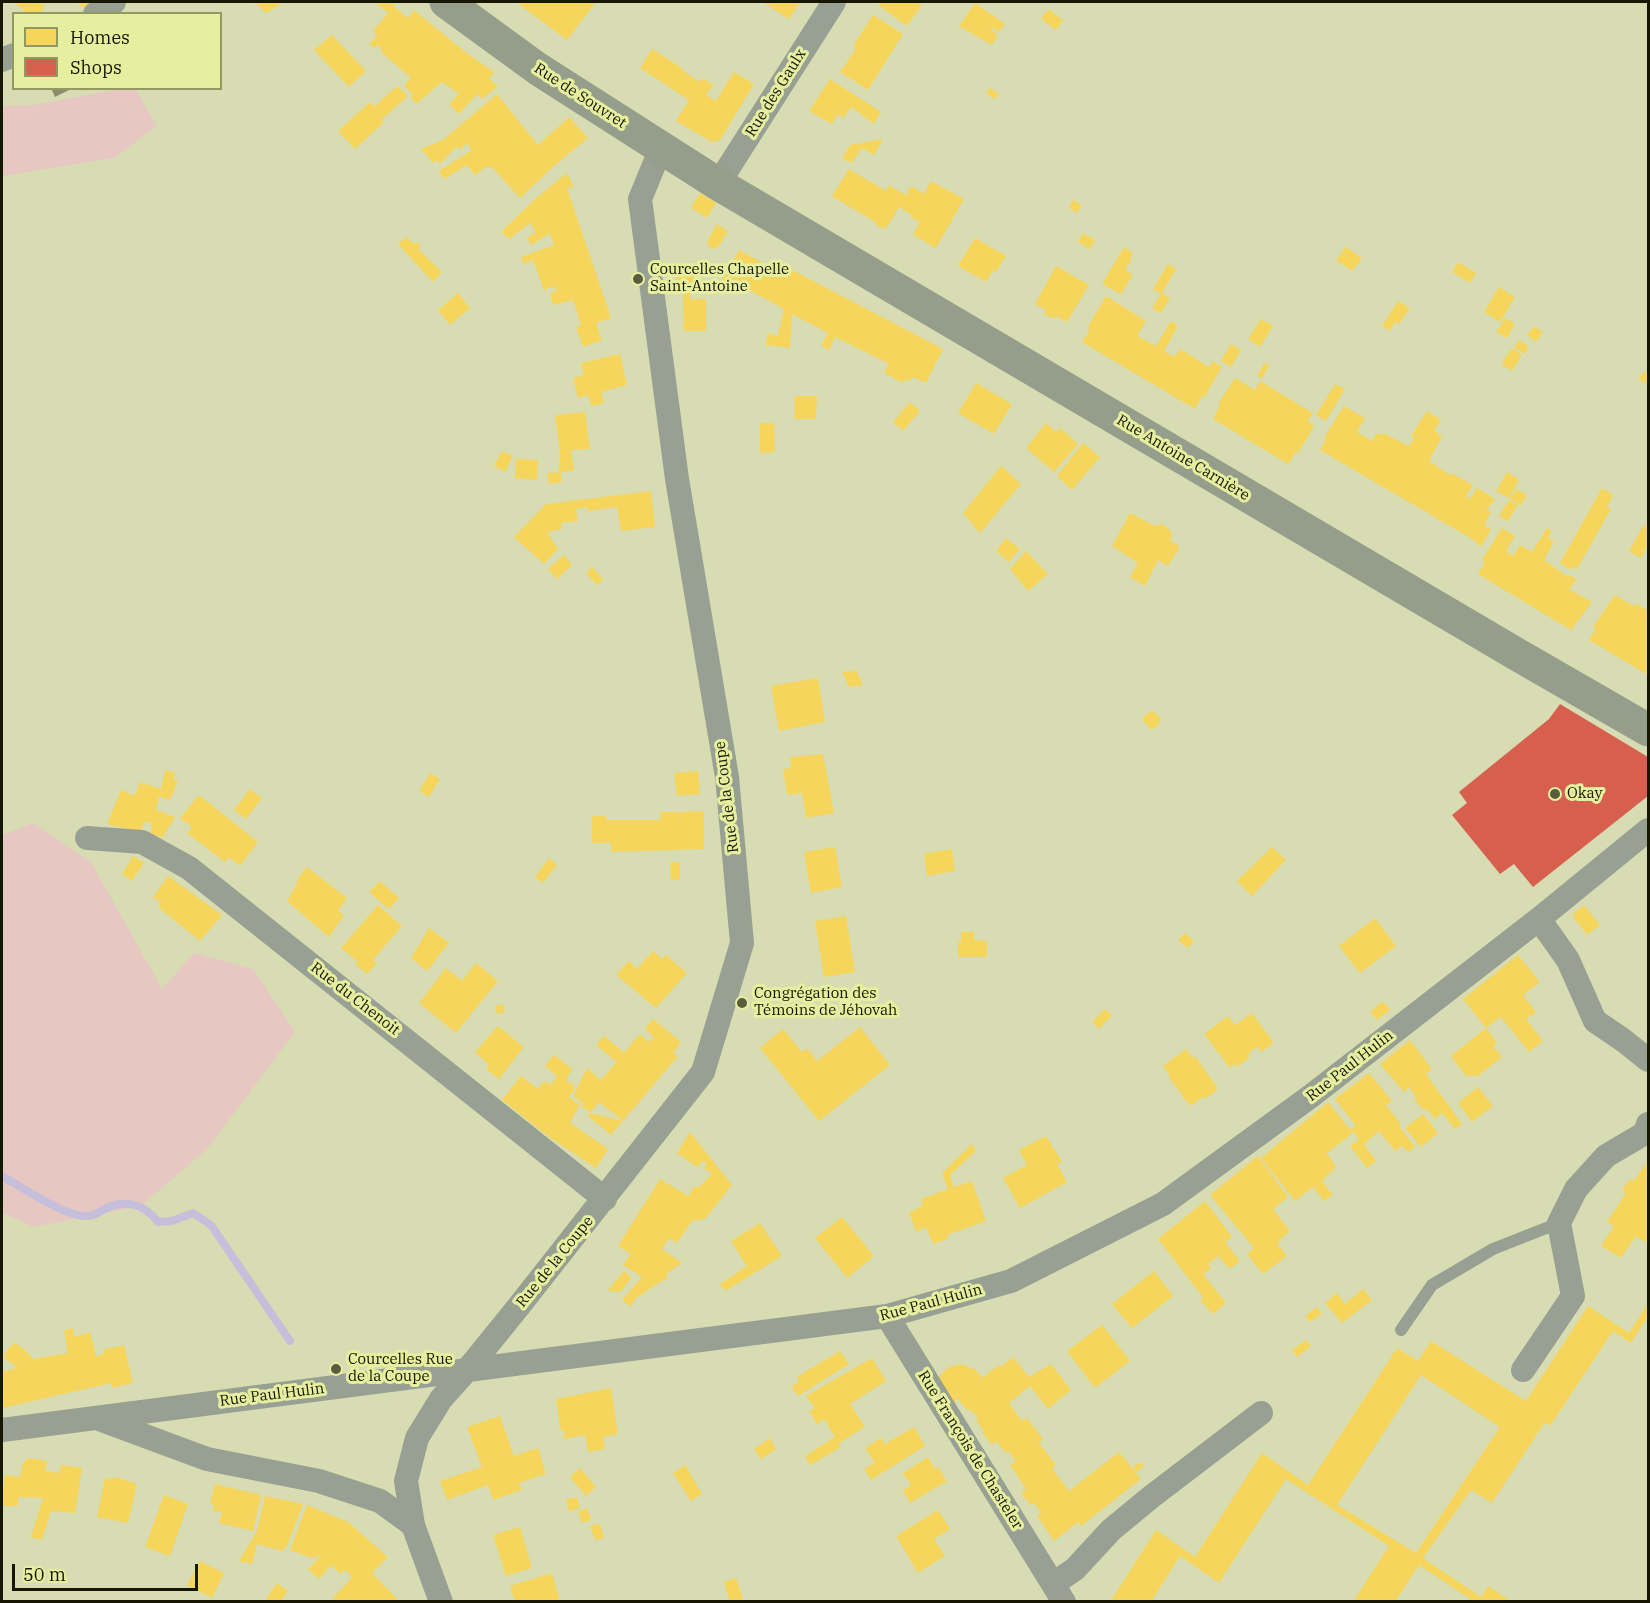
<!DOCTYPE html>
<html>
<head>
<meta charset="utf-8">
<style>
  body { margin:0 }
  #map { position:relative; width:1650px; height:1603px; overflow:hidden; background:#d8dcb2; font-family:"IBM Plex Serif",serif }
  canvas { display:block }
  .frame { position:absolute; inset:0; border:3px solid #161700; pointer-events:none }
  .legend { position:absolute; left:12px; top:12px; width:210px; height:78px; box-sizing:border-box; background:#e6eea0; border:2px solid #939860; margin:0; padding:8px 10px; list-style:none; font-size:18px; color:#161700 }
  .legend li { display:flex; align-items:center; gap:12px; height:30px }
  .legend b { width:30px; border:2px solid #939860 }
  .scale { position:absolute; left:12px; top:1564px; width:186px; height:27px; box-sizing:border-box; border:3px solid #161700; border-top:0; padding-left:8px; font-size:18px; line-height:21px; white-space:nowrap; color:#161700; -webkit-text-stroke:4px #e6eea0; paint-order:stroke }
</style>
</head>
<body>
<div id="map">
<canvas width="1650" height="1603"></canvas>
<div class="frame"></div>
<ul class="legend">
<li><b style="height:16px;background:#f6d55c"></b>Homes</li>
<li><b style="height:16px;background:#d6604d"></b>Shops</li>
</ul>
<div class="scale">50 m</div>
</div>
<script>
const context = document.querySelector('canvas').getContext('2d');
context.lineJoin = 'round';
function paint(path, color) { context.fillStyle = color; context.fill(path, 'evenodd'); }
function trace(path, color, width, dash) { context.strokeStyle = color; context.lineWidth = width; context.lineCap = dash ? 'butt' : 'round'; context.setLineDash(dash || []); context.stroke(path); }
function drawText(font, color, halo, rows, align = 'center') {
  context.font = font + ' "IBM Plex Serif",serif'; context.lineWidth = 6; context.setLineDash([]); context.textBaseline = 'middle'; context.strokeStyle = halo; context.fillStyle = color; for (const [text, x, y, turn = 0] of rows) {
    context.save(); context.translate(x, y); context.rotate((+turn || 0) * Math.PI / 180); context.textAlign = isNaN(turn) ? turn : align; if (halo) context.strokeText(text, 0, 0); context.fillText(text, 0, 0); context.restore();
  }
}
paint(new Path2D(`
  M125 88 135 89 157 126 114 158 2 176V106L34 105Z
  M33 823 91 862 162 989 194 953 253 969 295 1032 207 1149 141 1206 33 1227 2 1212V835Z`), '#e6c7c1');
paint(new Path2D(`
  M16 2H39L45 6 39 14H28L15 3Z
  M75 2H95L84 8Z
  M254 2H284L266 13Z
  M375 2H396L393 6 408 18 414 10 464 51 494 72 489 79 498 86 482 99 477 94 459 114 449 104 459 94 442 82 416 104 411 97 413 95 404 85 411 78 380 51 382 49 378 45 375 48 369 44 377 35 373 31 388 13Z
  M516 2H596L567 40Z
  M762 2H801L789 19Z
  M881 2H918L922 5 907 26 878 5Z
  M975 3 1005 24 999 32 993 28 991 30 998 35 992 45 959 26Z
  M1048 9 1063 20 1056 30 1041 19Z
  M873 15 903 34 868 90 840 72 855 50 854 44Z
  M332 35 366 71 349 87 314 50Z
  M652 49 682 68 681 69 699 82 702 78 714 85 706 95 716 101 734 72 754 84 720 140 712 142 676 121 689 100 640 68Z
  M830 79 881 112 874 124 851 107 843 118 838 114 832 124 809 111Z
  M397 86 408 96 381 120 384 122 355 149 338 131 370 102 374 107Z
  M990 88 999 94 995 99 986 93Z
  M497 94 538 145 569 117 588 138 554 166 520 198 491 166 488 168 486 167 475 175 467 165 444 179 439 171 472 150 466 143 461 150 457 146 440 164 437 160 433 163 421 149 443 140Z
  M883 139 874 155 862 148 852 163 842 158 850 145Z
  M849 169 886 191 889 185 906 195 911 186 924 194 931 181 964 199 936 248 913 235 920 222 910 217 912 215 899 207 886 229 877 226 875 222 832 196Z
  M567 173 574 187 567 188 611 318 596 323 602 340 583 347 576 327 581 325 573 300 553 305 550 293 557 291 555 286 544 290 533 260 523 264 521 257 554 245 550 233 531 245 527 238 536 232 530 223 509 239 501 232 535 199Z
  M700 193 716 203 707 218 691 208Z
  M1073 200 1082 205 1077 213 1069 208Z
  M717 224 728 231 719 246 713 249 708 246V240Z
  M1083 233 1095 240 1090 249 1078 242Z
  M406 237 414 244 417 242 421 246 418 249 442 272 433 282 398 244Z
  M975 238 1006 256 996 272 993 270 986 282 958 266Z
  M1124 247 1133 253 1130 258 1132 259 1125 270 1133 275 1121 294 1102 284Z
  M1346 247 1362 258 1352 271 1336 260Z
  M739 250 768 266 770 263 775 261 943 349 926 383 913 377 910 381 906 379 903 383 884 373 889 364 835 337 829 350 821 346 828 333 792 314 790 348 765 345 768 333 778 336 784 309 740 285 734 294 718 287Z
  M1458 262 1476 273 1470 283 1452 272Z
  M1168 264 1176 269 1162 293 1170 298 1161 313 1152 308 1161 294 1153 289Z
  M1056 266 1089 285 1067 322 1055 316 1054 319 1044 314 1046 310 1035 304Z
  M676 270H698V291L690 292V299H706V331H684L683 291H676Z
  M1499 287 1515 297 1500 322 1484 312Z
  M458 293 470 308 450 325 438 310Z
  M1106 296 1146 321 1137 336 1156 346 1171 321 1178 326 1164 351 1175 357 1180 349 1209 367 1212 361 1222 367 1204 398 1202 396 1195 409 1082 342 1090 329 1087 328Z
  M1398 301 1410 308 1399 324 1395 322 1390 331 1382 326Z
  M1505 318 1515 324 1507 338 1496 332Z
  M1261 319 1273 326 1260 347 1248 339Z
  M1534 326 1543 332 1536 342 1527 335Z
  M1519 340 1529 347 1525 354 1514 347Z
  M1231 344 1241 350 1231 367 1221 361Z
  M1512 348 1522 355 1512 371 1501 364Z
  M620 354 627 385 601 392 604 403 591 406 588 395 578 398 573 378 584 375 581 363Z
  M1264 363 1269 366 1262 378 1257 376Z
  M1644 371 1648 374V385L1639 379Z
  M1235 378 1255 390 1260 381 1313 413 1307 421 1314 425 1308 437 1298 453 1296 452 1288 464 1213 419 1220 405 1218 404Z
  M976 383 1012 404 994 434 958 413Z
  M1335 384 1345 389 1326 421 1316 415Z
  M795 396H817L816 419H794Z
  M910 402 920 411 903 431 893 422Z
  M1344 406 1365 418 1357 432 1372 441 1377 433 1381 435 1383 433 1409 446 1415 437 1411 436 1427 411 1441 420 1434 431 1442 436 1429 461 1450 475 1451 473 1473 485 1466 496 1470 499 1477 488 1495 499 1487 510 1491 512 1484 525 1491 529 1481 547 1472 539 1320 450 1326 439 1324 438Z
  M585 412 590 449 571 450 574 470 561 472 562 482 549 484 547 473 561 472 559 470 560 451 555 415Z
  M760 423H774L775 452 760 453Z
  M1046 423 1056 432 1060 428 1078 444 1054 472 1026 448Z
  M1083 443 1100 457 1072 490 1057 476Z
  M502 451 513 456 505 472 494 466Z
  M516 459 538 460 537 480 515 478Z
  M1001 466 1021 484 980 533 963 513Z
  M1507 472 1519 480 1509 498 1496 491Z
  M1602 488 1613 495 1607 507 1611 509 1577 569 1573 566 1571 570 1560 563Z
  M1516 489 1527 495 1521 505 1510 499Z
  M651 491 655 527 621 531 617 507 588 511 587 507 576 509 578 521 561 523 562 529 547 532 558 549 544 564 514 537 546 504Z
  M1509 500 1518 505 1508 521 1499 516Z
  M1130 513 1155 526 1162 524 1169 529 1172 537 1170 540 1180 547 1168 566 1158 560 1145 586 1130 577 1138 563 1112 546Z
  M1644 525 1648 527V544L1641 558 1629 551Z
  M1502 528 1515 536 1506 551 1513 556 1520 545 1532 552 1547 528 1552 531 1548 538 1554 542 1544 560 1568 577 1569 575 1577 579 1569 589 1592 602 1571 630 1478 574 1485 562 1482 560Z
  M1006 538 1020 549 1009 562 996 551Z
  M1026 551 1048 574 1028 591 1010 569Z
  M564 555 572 565 557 579 548 569Z
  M592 567 603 579 597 585 586 573Z
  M1615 595 1635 607V603L1648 611V675L1589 640 1596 629 1593 627Z
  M856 670 863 685 849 687 842 672Z
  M818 678 825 722 779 731 771 686Z
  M1149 712H1154L1161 719 1159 724 1151 730 1142 719Z
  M823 754 834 813 806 818 802 793 787 795 783 769 791 768 790 757Z
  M165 770 175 773 173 780 178 781 170 800 159 796 156 810 175 817 163 837 151 835 152 824 145 821 140 832 107 824 121 790 135 796 140 782 161 789Z
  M698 771 700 794 677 796 674 773Z
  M430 773 440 779 429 797 419 791Z
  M250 789 262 798 246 819 234 810Z
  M199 795 258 842 240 866 229 857 225 862 187 833 192 827 180 818Z
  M704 811V849L611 852V843H592V816H606V820H661L660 812H679V820L680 812Z
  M835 847 842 887 811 893 804 852Z
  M1272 847 1286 860 1252 896 1237 881Z
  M952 849 955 871 927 876 924 854Z
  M133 856 144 863 132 881 122 874Z
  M549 858 557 865 543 883 535 877Z
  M670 862H680V879L671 880Z
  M307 867 347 898 338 911 344 915 329 937 287 901 298 882 296 881Z
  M168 876 222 915 200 941 158 907 161 903 153 897Z
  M380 881 399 898 389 909 369 892Z
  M378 905 402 926 373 960 377 963 367 974 355 964 358 962 341 948Z
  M1584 905 1600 925 1587 935 1572 915Z
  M846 916 855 972 824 977 815 921Z
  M1375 918 1396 946 1360 973 1339 946Z
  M429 928 449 943 427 971 411 958Z
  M961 932H974V940L987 941V957H958V941H961Z
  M1185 933 1194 941 1188 948 1178 940Z
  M653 951 662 959 666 955 687 973 656 1008 616 975 629 961 637 969Z
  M1518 955 1540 982 1523 995 1536 1012 1526 1019 1543 1041 1529 1052 1501 1017 1486 1028 1463 999Z
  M476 963 498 981 456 1033 419 1003 446 968 462 981Z
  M1383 1001 1390 1010 1377 1020 1370 1012Z
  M503 1004 505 1012 497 1014 495 1006Z
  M1105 1009 1112 1015 1099 1029 1092 1022Z
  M1252 1013 1274 1043 1261 1052 1257 1047 1248 1054 1250 1057 1237 1067 1234 1064 1230 1068 1204 1034 1228 1016 1235 1025Z
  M653 1019 681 1042 673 1053 678 1056 611 1135 588 1116 590 1113 623 1121 588 1093 599 1102 590 1113 582 1106 583 1103 573 1096 587 1068 601 1080 617 1062 596 1045 604 1036 624 1053 638 1036 641 1035 649 1042 654 1037 645 1029Z
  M498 1026 524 1047 499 1079 486 1069 489 1065 475 1052Z
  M860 1027 890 1065 819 1121 760 1048 783 1029 802 1052 807 1048 817 1061Z
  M1486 1028 1497 1043 1493 1046 1502 1057 1478 1076H1466L1451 1056Z
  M1410 1040 1432 1069 1426 1074 1462 1124 1455 1129 1442 1113 1435 1119 1427 1109 1424 1111 1414 1099 1416 1097 1409 1087 1404 1092 1380 1064Z
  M1186 1049 1193 1058 1195 1056 1217 1087V1090L1205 1099 1203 1097 1190 1106 1168 1076 1170 1075 1163 1066Z
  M554 1055 572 1069 566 1080 575 1086 569 1098 580 1104 570 1123 608 1149 596 1168 549 1137 502 1100 521 1076 538 1089 544 1081 551 1085 557 1076 545 1066Z
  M1369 1073 1392 1101 1386 1105 1401 1124 1399 1126 1415 1147 1408 1152 1402 1146 1395 1151 1379 1131 1364 1144 1376 1161 1367 1168 1350 1146 1359 1139 1351 1129 1356 1126 1335 1099Z
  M1478 1087 1493 1106 1472 1122 1458 1103Z
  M1328 1102 1353 1133 1327 1153 1336 1167 1322 1181 1333 1195 1324 1201 1313 1187 1295 1201 1261 1158Z
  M1423 1114 1438 1133 1421 1147 1405 1128Z
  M690 1132 732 1185 705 1219 692 1221 677 1243 669 1238 662 1249 682 1263 666 1274 668 1277 636 1298 631 1307 622 1300 642 1277 623 1265 631 1254 618 1246 660 1179 688 1196 695 1186 699 1187 712 1174 704 1168 707 1164 703 1161 697 1167 677 1153Z
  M1046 1136 1062 1162 1057 1164 1067 1182 1020 1208 1003 1178 1027 1165 1019 1150Z
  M972 1144 976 1151 950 1175 954 1187 972 1181 986 1221 947 1235 948 1239 933 1244 927 1229 930 1227 916 1231 909 1213 923 1205 921 1199 948 1189 942 1173Z
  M1258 1156 1288 1197 1273 1209 1290 1231 1277 1243 1287 1256 1263 1274 1247 1254 1254 1248 1210 1195Z
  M1647 1162 1648 1244 1636 1236 1621 1258 1601 1246 1614 1226 1607 1222 1626 1193 1622 1190 1630 1179 1634 1181Z
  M1205 1201 1232 1237 1225 1242 1240 1261 1230 1269 1218 1256 1208 1264 1211 1268 1203 1274 1226 1303 1213 1314 1200 1300 1203 1297 1158 1239Z
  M842 1217 874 1256 847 1278 815 1238Z
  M760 1223 782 1256 725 1291 720 1284 747 1266 731 1241Z
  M624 1271 631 1277 624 1288 620 1292 609 1291 608 1290Z
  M1154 1271 1173 1296 1132 1328 1112 1304Z
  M1363 1289 1372 1300 1342 1323 1325 1303 1337 1293 1345 1304Z
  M1648 1303V1316L1631 1343 1613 1331 1550 1426 1545 1422 1492 1503 1471 1490 1423 1558 1481 1597 1488 1586 1512 1602H1475L1419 1565 1395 1602H1353L1389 1546 1286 1479 1219 1583 1180 1556 1151 1602H1110L1156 1530 1195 1557 1262 1453 1308 1485 1397 1348 1418 1361 1431 1341 1526 1401 1588 1306 1629 1333ZM1421 1375 1500 1427 1416 1553 1337 1505Z
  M1317 1307 1322 1314 1310 1322 1305 1316Z
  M1102 1325 1130 1361 1095 1388 1067 1351Z
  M73 1328 74 1337 90 1332 96 1356 104 1354 103 1350 124 1345 133 1383 112 1388 111 1383 2 1408V1372L17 1368 3 1356 14 1342 25 1350 33 1359 68 1353 64 1330Z
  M1306 1340 1311 1346 1297 1357 1292 1350Z
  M840 1351 849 1364 798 1396 791 1386 799 1382 797 1377Z
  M1013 1357 1029 1377 1051 1364 1071 1390 1048 1409 1030 1386 1009 1403 1022 1421 1027 1418 1043 1439 1039 1443 1056 1465 1052 1468 1069 1491 1119 1452 1141 1479 1081 1526 1078 1522 1054 1541 1037 1516 1041 1513 1034 1503 1031 1505 1021 1493 1026 1489 1010 1465 1016 1461 1008 1451 1006 1453 996 1441 992 1445 982 1432 984 1431 976 1420 978 1418 970 1409 968 1411 957 1398 955 1404 938 1378 948 1367 961 1364 976 1370 982 1378 999 1365 1001 1367Z
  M872 1358 886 1381 850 1404 865 1427 839 1443 841 1447 810 1465 805 1456 835 1437 824 1419 817 1424 809 1411 815 1408 806 1396Z
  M611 1388 618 1434 603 1437 605 1449 588 1452 585 1435 563 1439 565 1431H561L556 1399Z
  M500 1416 514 1456 538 1448 546 1474 519 1483 522 1490 493 1500 488 1485 447 1500 440 1481 482 1467 467 1427Z
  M914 1427 925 1446 871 1480 864 1469 875 1463 865 1448 881 1438 885 1444Z
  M770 1438 776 1449 761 1459 754 1449Z
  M928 1457 935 1469 938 1467 947 1481 910 1503 903 1490 911 1485 903 1473Z
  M28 1458 47 1461 45 1471 60 1473 61 1465 82 1468 75 1513 51 1511 42 1540 31 1537 43 1498 18 1497V1506H2L5 1475 20 1477 23 1463Z
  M1140 1462 1144 1466 1136 1472 1133 1467Z
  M685 1465 702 1494 691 1501 673 1473Z
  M580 1468 596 1487 586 1496 570 1477Z
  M116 1477 137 1484 128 1523 97 1517 105 1478 111 1479Z
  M215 1484 261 1495 253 1531 219 1523 222 1512 212 1510 214 1504 210 1503Z
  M164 1495 188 1504 170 1556 145 1547Z
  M265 1496 303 1504 287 1546 282 1551 257 1544 252 1564 239 1561 257 1531Z
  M577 1497 580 1508 569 1511 566 1500Z
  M307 1505 348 1522 388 1557 372 1573 400 1602H330L352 1577 345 1570 341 1574 331 1565 319 1579 308 1569 321 1556 312 1558 290 1550Z
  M587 1508 591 1520 582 1523 578 1512Z
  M938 1510 950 1529 934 1539 945 1556 918 1573 896 1536Z
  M600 1524 604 1538 595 1540 590 1526Z
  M520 1527 532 1568 506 1576 493 1535Z
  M200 1561 224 1573 212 1598 187 1585Z
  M552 1573 560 1602H515L510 1586Z
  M736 1578 743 1600 730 1602 724 1582Z
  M277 1583 288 1591 280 1602H264Z`), '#f6d55c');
paint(new Path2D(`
  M1560 704 1648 757V796L1533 887 1514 864 1500 874 1452 815 1467 803 1459 792 1549 719Z`), '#d6604d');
trace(new Path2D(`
  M2 1176C22 1187 62 1215 84 1216 95 1217 100 1211 109 1207 128 1199 146 1206 158 1222L172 1221 193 1213 211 1225 290 1341`), '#c6bfdc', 8);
paint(new Path2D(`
  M51 88H73L55 97Z`), '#8d8b6d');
trace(new Path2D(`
  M1401 1330 1432 1285 1493 1249 1559 1223`), '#97a092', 12);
trace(new Path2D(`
  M95 14 114 2
  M2 60 14 55
  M718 184 834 2
  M87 838 142 842 189 868 605 1199
  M1539 919 1568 960 1595 1021 1623 1040 1648 1060
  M887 1316 1064 1602
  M1523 1370 1573 1296 1559 1223 1576 1189 1606 1156 1645 1133 1648 1124
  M99 1419 207 1459 319 1481 380 1501 413 1525
  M2 1430 887 1316 1011 1281 1163 1204 1311 1096 1539 919 1648 830
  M1053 1584 1075 1569 1111 1530 1151 1497 1261 1413
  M441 1602 413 1525 406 1481 417 1438 441 1399 468 1369 519 1306 703 1072 742 943 727 777 677 479 640 199 661 148`), '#97a092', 24);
trace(new Path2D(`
  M446 2 538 69 718 184 1518 655 1648 730`), '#949e8b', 33);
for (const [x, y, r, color] of [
  [638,279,6,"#5a5c3e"],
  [1555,794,6,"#5a5c3e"],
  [742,1003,6,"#5a5c3e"],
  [336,1369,6,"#5a5c3e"]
]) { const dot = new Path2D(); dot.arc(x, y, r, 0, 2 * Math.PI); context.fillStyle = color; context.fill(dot); trace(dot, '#e6eea0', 2); }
drawText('15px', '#161700', '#e6eea0', [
  ["Rue des Gaulx",776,93,-58],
  ["Rue de Souvret",580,96,33],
  ["Rue Antoine Carnière",1183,458,31],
  ["Rue de la Coupe",727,797,-97],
  ["Rue du Chenoit",355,999,38],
  ["Rue Paul Hulin",1350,1066,-38],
  ["Rue de la Coupe",555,1262,-51],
  ["Rue Paul Hulin",931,1303,-15],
  ["Rue Paul Hulin",272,1395,-7],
  ["Rue François de Chasteler",970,1450,58]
]);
drawText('15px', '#161700', '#e6eea0', [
  ["Courcelles Chapelle",650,270],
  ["Saint-Antoine",650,287],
  ["Okay",1567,794],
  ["Congrégation des",754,994],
  ["Témoins de Jéhovah",754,1011],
  ["Courcelles Rue",348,1360],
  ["de la Coupe",348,1377]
], 'left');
</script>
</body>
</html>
